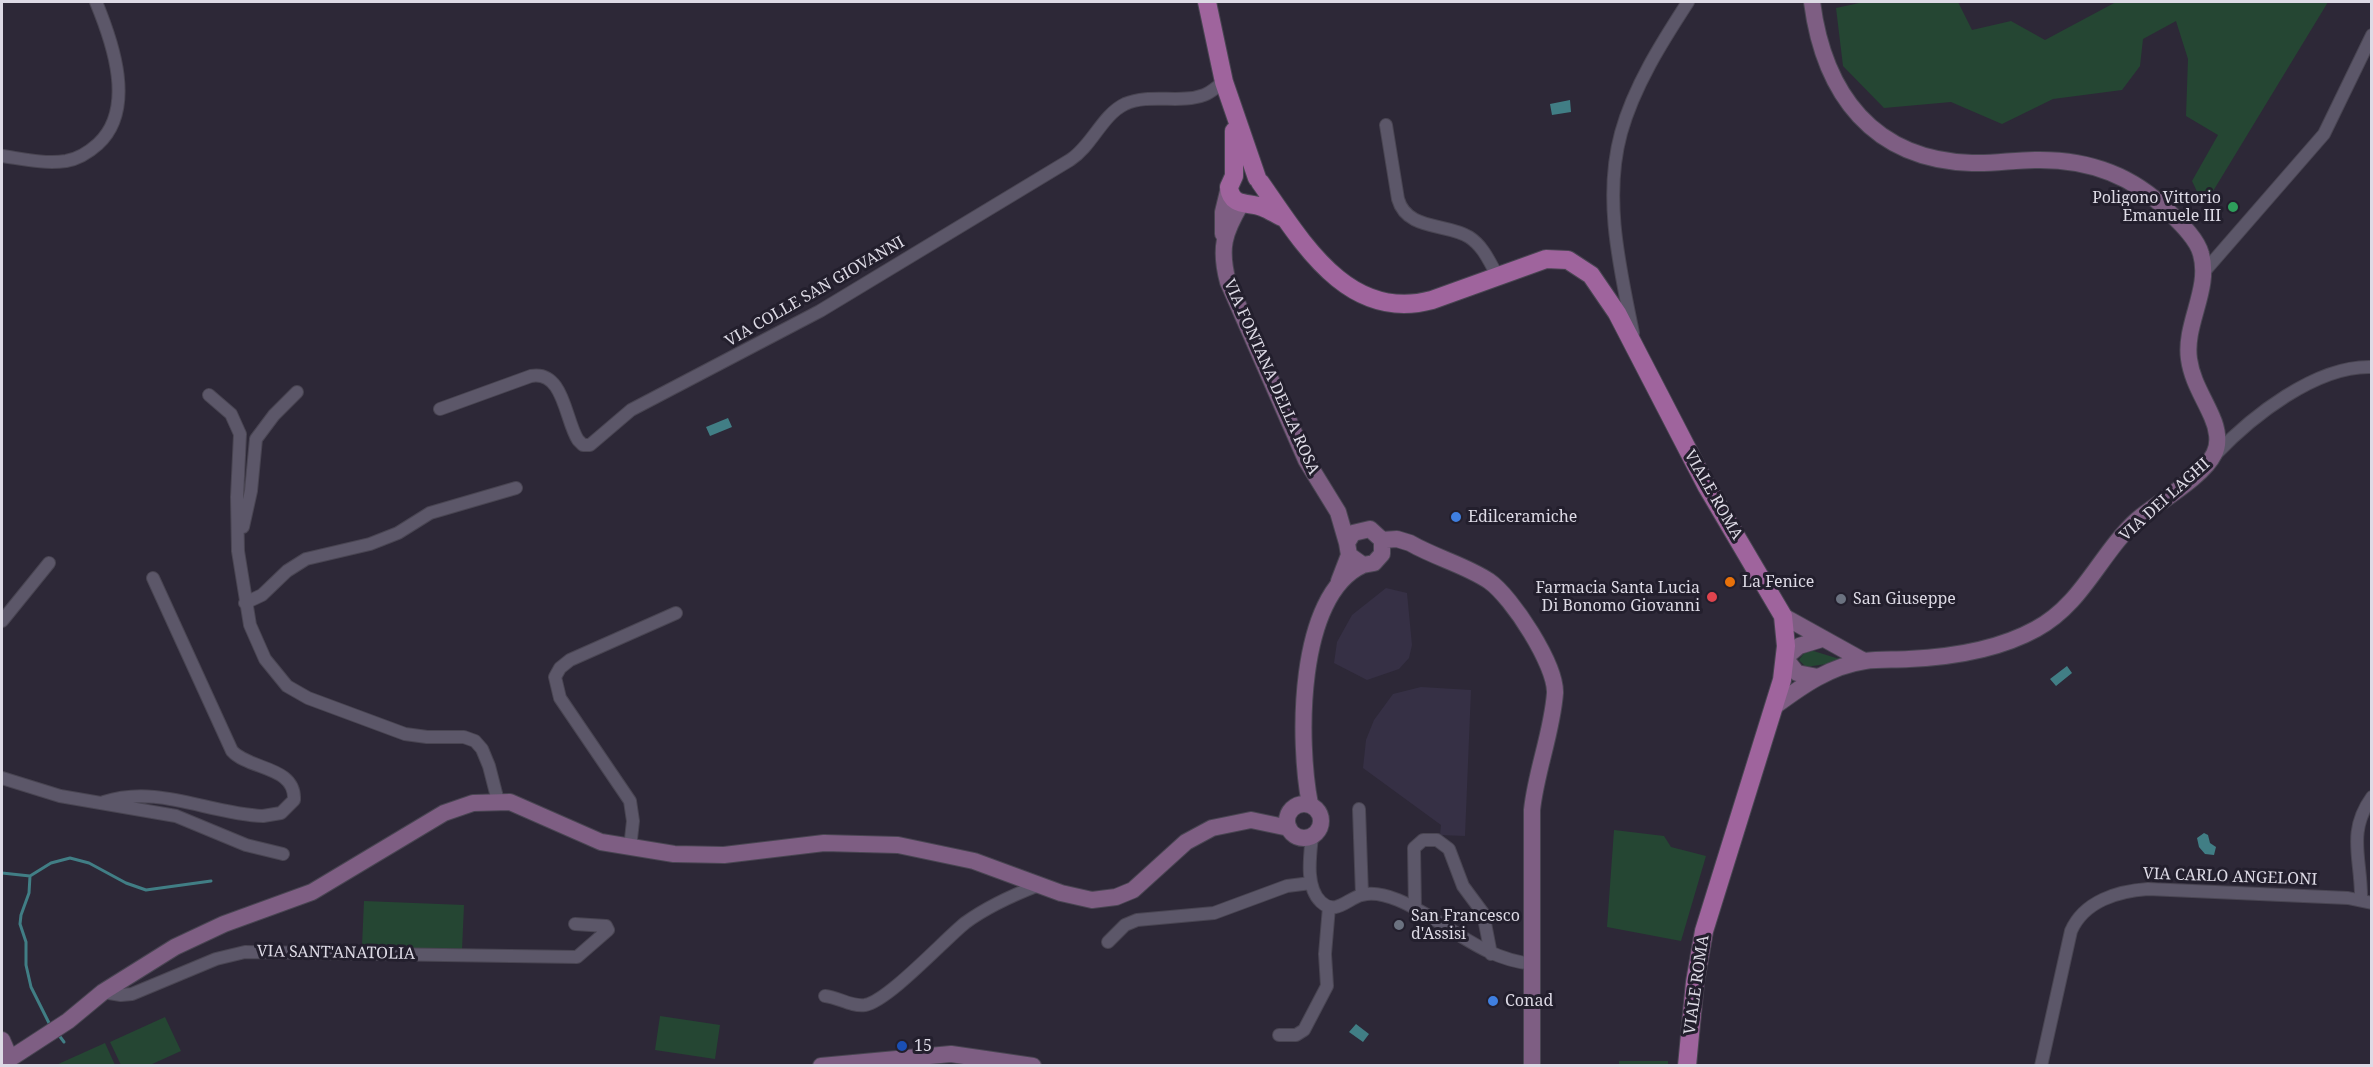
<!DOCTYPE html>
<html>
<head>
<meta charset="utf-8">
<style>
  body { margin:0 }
  #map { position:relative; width:2373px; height:1067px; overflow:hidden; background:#2d2837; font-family:"Noto Serif",serif }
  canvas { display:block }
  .frame { position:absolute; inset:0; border:3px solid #dddae5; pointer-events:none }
</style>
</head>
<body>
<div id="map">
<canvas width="2373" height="1067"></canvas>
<div class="frame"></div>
</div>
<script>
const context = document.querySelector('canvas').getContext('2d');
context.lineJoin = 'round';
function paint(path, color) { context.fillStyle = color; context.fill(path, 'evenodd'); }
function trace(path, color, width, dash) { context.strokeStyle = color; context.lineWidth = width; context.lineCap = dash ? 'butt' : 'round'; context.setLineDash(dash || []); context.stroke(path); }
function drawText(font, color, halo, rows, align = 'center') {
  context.font = font + ' "Noto Serif",serif'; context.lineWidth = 6; context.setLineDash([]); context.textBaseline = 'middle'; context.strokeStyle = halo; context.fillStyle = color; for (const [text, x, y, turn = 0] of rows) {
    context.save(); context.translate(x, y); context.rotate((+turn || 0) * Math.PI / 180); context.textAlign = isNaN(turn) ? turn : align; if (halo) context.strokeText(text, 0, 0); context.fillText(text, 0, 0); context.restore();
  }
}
paint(new Path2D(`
  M1386 588 1407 593 1412 645 1409 658 1399 669 1367 680 1334 663 1337 642 1352 615Z
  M1421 687 1471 690 1465 836 1440 835 1441 825 1363 768 1366 740 1374 720 1393 694Z`), '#363045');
paint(new Path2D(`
  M1864 2H1958L1972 30 2011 21 2045 40 2116 2H2328L2204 206 2192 181 2218 135 2186 116 2188 59 2176 21 2143 39 2140 66 2122 90 2053 99 2002 124 1951 102 1884 108 1843 66 1836 8Z
  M1807 649 1846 661 1806 667 1799 660Z
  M1614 830 1664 836 1671 847 1706 856 1681 941 1607 927Z
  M364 901 464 905 462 950 362 946Z
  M660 1016 720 1025 715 1059 655 1050Z
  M165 1017 181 1051 150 1065H121L110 1042Z
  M105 1043 115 1065H56Z
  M1619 1061H1668V1066L1619 1065Z`), '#254633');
paint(new Path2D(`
  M1570 100 1571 112 1552 115 1550 104Z
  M728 418 732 427 710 436 706 427Z
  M2067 666 2072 673 2056 686 2050 679Z
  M2204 833 2208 835 2210 843 2216 847 2214 855 2205 854 2199 847 2197 838Z
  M1356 1024 1369 1034 1363 1042 1349 1032Z`), '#417e85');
trace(new Path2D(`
  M2 873 30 876 51 863 70 858 89 863 126 883 146 890 211 881
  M30 876 29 893 21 915 20 924 26 942V965L31 987 50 1025
  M58 1034 64 1042`), '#417e85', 3);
const street = new Path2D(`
  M1386 125 1398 199C1407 231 1447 223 1469 237 1483 246 1489 261 1497 275
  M2 156C23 159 44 164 66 161 78 159 88 153 98 144 136 109 113 43 96 2
  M2203 273 2324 134 2372 35
  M1633 333C1620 268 1603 199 1621 133 1634 86 1662 42 1688 2
  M209 395 231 414 240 434 237 497 238 551 250 625 265 659 287 686 308 698 405 734 427 737H464L475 741 482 749 489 766 498 801
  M440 409 531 376C564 370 565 420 578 440L583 445H590L631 410 820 311 1070 160C1092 146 1102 115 1125 104 1150 93 1180 104 1204 95 1212 92 1217 86 1224 82
  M2215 455C2251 417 2316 365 2372 367
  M243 527 251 491 256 439 274 415 297 392
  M245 603 262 595 287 571 306 559 370 544 398 533 430 513 516 488
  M2 621 49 563
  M2 778 60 796 176 816 246 845 283 854
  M104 802C158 784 209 814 263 816L281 813 294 800C296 766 249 770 232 751L153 578
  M1359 809 1362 895
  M1312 836C1310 856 1305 887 1321 902 1336 916 1348 898 1362 895 1373 892 1388 896 1398 900 1446 920 1479 959 1533 964
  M630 848 633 821 630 801 560 698 555 677 560 668 570 660 676 613
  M2361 900C2362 860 2346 833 2372 797
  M1415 909 1414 848 1423 840H1437L1449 849 1463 886 1483 913 1491 954
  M1108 942 1125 925 1137 920 1214 913 1287 886 1311 883
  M103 992 121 995 132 994 216 959 245 952 577 957 608 930 606 926 575 924
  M825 996C838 997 851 1007 865 1005 888 1001 944 940 965 923 988 906 1013 895 1039 885
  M1279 1035H1296L1304 1030 1327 986 1325 954 1329 907
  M2041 1066 2071 931C2084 901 2118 891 2148 889L2348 898 2372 903`);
const secondary = new Path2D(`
  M1241 204C1224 233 1219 248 1228 282L1306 460 1338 512 1347 543
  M1223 234V212L1229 187
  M1382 540 1397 539 1410 543C1436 558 1465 565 1489 581 1512 597 1556 665 1555 693 1552 733 1536 771 1532 810V1066
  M1339 581 1349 555 1347 543 1353 533 1370 529 1382 540V554L1374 563 1363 565 1349 555
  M1783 616 1864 661
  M1818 677 1797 673 1785 658 1799 646 1822 639
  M1775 706C1802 686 1830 666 1865 661 1879 659 1894 660 1909 659 1952 657 1998 650 2036 629 2083 604 2100 553 2138 519 2158 502 2203 477 2214 454 2220 443 2217 428 2212 417 2204 398 2192 381 2189 359 2184 324 2211 289 2201 254 2197 238 2178 221 2167 210 2131 174 2085 159 2035 160 2014 160 1993 164 1972 163 1873 160 1824 94 1812 2
  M1287 821a17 17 0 1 1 34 0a17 17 0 1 1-34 0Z
  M1310 804C1298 744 1296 595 1363 565
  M2 1040 8 1054 2 1065
  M5 1062 68 1021 103 992 175 947 224 924 312 892 444 813 473 803 510 802 601 842 674 854 724 855 824 843 898 845 974 861 1061 893 1092 900 1116 897 1133 890 1186 842 1212 828 1251 820 1289 828
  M821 1066 951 1054 1033 1066`);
const primary = new Path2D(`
  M1207 2 1224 82 1257 178
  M1234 131V176L1229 187C1231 207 1248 202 1262 207 1270 210 1277 215 1284 218
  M1260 182C1301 240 1347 323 1432 300L1546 259 1568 260 1591 275 1617 313 1707 487 1783 616 1786 646 1782 680 1704 931 1695 982 1687 1066`);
trace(street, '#494552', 14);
trace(secondary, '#494552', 18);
trace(primary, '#494552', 20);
trace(street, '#5c5769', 12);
trace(secondary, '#7e5e83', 16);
trace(primary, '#9f649d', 18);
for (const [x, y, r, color] of [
  [2233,207,6,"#2e9e5b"],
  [1456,517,6,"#3f7fe0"],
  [1730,582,6,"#e8710a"],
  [1712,597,6,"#e0444e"],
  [1841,599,6,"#6b7280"],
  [1399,925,6,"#6b7280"],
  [1493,1001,6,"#3f7fe0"],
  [902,1046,6,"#1a4fb4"]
]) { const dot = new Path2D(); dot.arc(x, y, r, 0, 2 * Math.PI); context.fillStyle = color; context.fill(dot); trace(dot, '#231f2d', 2); }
drawText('16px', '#dddae5', '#231f2d', [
  ["Poligono Vittorio",2221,198,"right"],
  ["Emanuele III",2221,216,"right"],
  ["Edilceramiche",1468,517],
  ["La Fenice",1742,582],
  ["Farmacia Santa Lucia",1700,588,"right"],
  ["Di Bonomo Giovanni",1700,606,"right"],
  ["San Giuseppe",1853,599],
  ["San Francesco",1411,916],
  ["d'Assisi",1411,934],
  ["Conad",1505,1001],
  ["15",914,1046]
], 'left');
drawText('16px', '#dddae5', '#231f2d', [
  ["VIA COLLE SAN GIOVANNI",815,292,-30],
  ["VIA FONTANA DELLA ROSA",1271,377,66],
  ["VIALE ROMA",1713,495,60],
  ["VIA DEI LAGHI",2165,500,-42],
  ["VIA CARLO ANGELONI",2230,877,2],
  ["VIA SANT'ANATOLIA",336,953,1],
  ["VIALE ROMA",1697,985,-82]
]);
</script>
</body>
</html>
